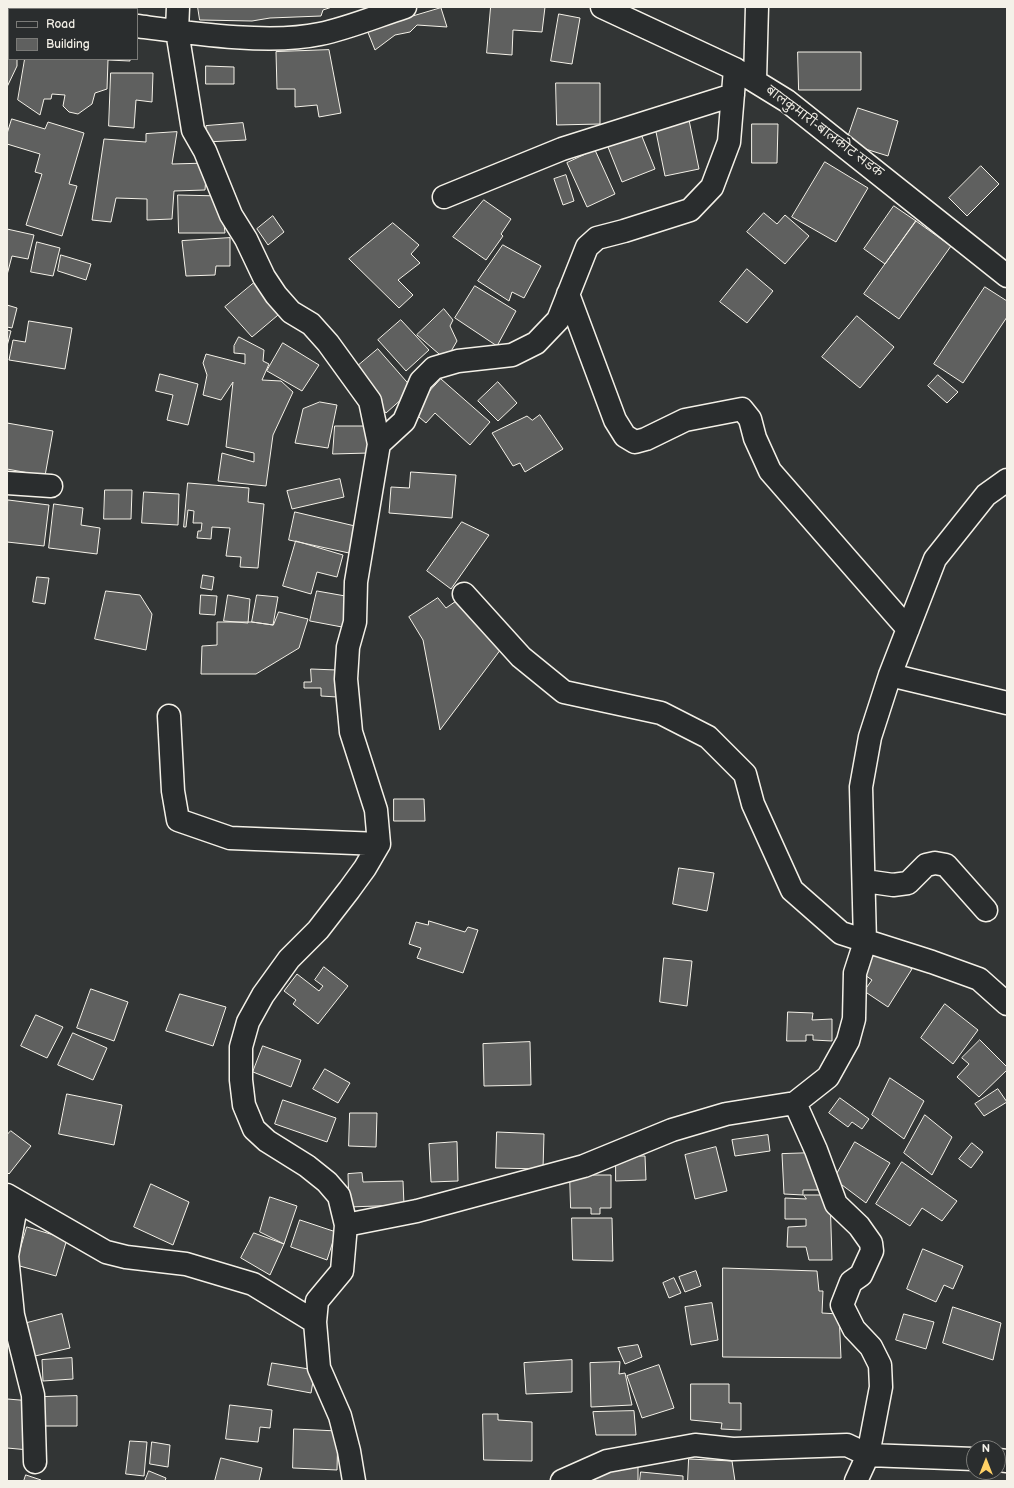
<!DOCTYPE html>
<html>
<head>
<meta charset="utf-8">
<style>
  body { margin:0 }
  #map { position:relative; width:1014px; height:1488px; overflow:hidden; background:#323535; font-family:"Balsamiq Sans",sans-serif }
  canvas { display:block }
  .frame { position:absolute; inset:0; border:8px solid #f4f1e8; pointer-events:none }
  .legend { position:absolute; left:8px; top:8px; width:130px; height:52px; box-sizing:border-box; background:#2a2d2e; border:1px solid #7b7b78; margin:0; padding:5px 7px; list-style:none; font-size:12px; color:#f4f1e8 }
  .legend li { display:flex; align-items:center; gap:8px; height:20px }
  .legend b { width:20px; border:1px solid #7b7b78 }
  .north { position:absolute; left:966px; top:1440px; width:40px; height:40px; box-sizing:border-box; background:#2a2d2e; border:1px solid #7b7b78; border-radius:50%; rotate:0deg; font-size:11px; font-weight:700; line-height:16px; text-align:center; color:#f4f1e8 }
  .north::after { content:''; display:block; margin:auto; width:14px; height:18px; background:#ffd166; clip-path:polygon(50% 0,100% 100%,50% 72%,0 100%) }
</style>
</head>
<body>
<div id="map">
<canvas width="1014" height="1488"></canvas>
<div class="frame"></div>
<ul class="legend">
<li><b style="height:5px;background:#2a2d2e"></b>Road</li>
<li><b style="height:11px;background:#5f605f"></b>Building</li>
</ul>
<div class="north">N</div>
</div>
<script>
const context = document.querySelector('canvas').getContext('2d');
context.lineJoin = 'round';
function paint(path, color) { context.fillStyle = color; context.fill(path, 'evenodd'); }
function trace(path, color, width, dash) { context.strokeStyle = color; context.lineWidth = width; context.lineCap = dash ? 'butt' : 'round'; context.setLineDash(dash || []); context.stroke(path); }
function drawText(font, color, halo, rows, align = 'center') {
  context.font = font + ' "Balsamiq Sans","Playpen Sans Deva",sans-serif'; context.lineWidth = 4; context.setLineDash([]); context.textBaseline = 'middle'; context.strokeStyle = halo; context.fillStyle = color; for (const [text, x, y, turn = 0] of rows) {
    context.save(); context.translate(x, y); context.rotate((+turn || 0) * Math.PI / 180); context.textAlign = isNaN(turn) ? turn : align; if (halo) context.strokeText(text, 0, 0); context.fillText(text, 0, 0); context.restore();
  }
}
const building = new Path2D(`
  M198 7H332L323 10 321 16 270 18 252 21 200 20Z
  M491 7H545L542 32 513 30 512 55 487 53Z
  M441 8 447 27 417 25 410 32 395 35 375 50 367 30Z
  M559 14 580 18 572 64 551 61Z
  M7 31H9V59H17V66L7 87Z
  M329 50 341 113 319 117 317 105 295 107V89H277L276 52Z
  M798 52H861V90H799Z
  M25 59H130V61L108 60 107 89 95 93 92 104 78 114 69 112 63 106 65 95 52 94 51 99H44L40 115 18 100Z
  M206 66 234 67V84H206Z
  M111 73H153L152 102 136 100 134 128 109 126Z
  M556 83H600V124L557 125Z
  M858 108 898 121 888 156 846 143Z
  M688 115 699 169 665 176 654 122Z
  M12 119 45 129 48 122 84 133 69 184 77 186 62 236 26 225 42 174 35 172 40 154 7 144V134Z
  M243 123 246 140 206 142V126Z
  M752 124H778L777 163H752Z
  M177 132 172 164 207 163 205 190 174 191 172 219 147 220V199L116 198 111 222 92 220 104 139 146 142V134Z
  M641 134 655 169 622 182 608 147Z
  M595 150 615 194 587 207 567 163Z
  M825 162 868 188 836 242 792 217Z
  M981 166 999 184 967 216 949 198Z
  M566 175 574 201 563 205 554 179Z
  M178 195 221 196 225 233H179Z
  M484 200 511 219 501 234 503 236 486 260 453 237Z
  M894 206 916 221 885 264 864 249Z
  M764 213 777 224 785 215 809 236 785 264 747 232Z
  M273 216 284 232 268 245 257 229Z
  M916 221 951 246 899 319 864 294Z
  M393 223 419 245 411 254 420 263 398 280 413 295 399 308 349 259Z
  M7 229 34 235 28 259 12 256 7 275Z
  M230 238V266H216L215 275 186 276 182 241Z
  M37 242 60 248 53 276 31 272Z
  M503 245 541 266 524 298 512 292 509 301 478 281Z
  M61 255 91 264 86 280 58 271Z
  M747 269 773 291 747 323 720 302Z
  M254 283 284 310 252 337 225 307Z
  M475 286 516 311 497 346 455 318Z
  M985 287 1007 301V317L963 383 934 364Z
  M7 305 17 308 12 328 7 327Z
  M444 309 453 320 450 326 457 341 446 360 417 335Z
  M857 316 894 347 860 388 822 357Z
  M401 320 429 350 406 371 378 340Z
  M29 321 72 328 65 369 9 360 13 340 25 342Z
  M7 330 11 331 7 346Z
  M239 337 264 350 263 361 269 364 262 380 281 381 293 392 273 435 266 486 218 481 222 453 254 462V453L226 447 233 382 221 400 203 395 207 375 203 363 206 354 245 364V354L234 353V346Z
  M283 343 319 365 302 391 267 371Z
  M378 349 413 389 386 413 353 370Z
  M160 374 198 384 188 425 167 420 173 395 156 391Z
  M938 375 958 392 947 403 928 386Z
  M441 379 490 422 470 445 435 413 426 423 412 411Z
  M498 382 517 403 498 421 478 401Z
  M320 402 337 405 328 448 295 443 303 409Z
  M540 415 563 449 525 472 520 463 513 466 492 433 527 416 532 420Z
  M7 423 53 431 45 476 7 469Z
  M335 426H370L369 453 333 454Z
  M411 472 456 475 452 518 389 513 391 487 409 488Z
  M340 479 344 497 292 509 287 491Z
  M188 483 249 488 248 502 264 504 258 568 240 567 241 557 226 556 230 528 212 527 211 539 197 538 198 531H201L202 523H193L194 511 188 510 186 527H184Z
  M105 490H132L131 519H104Z
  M144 492 179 494 178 525 142 523Z
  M8 500 49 505 44 546 7 542Z
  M54 504 83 508 81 525 100 528 97 554 49 548Z
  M295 512 355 526 349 553 289 540Z
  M462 522 489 535 451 589 427 571Z
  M296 541 343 555 337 577 317 572 311 594 283 586Z
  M203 575 214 577 212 590 201 588Z
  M37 577 49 578 45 604 33 602Z
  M106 591 140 595 152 614 146 650 95 639Z
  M317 591 351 597 342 627 310 621Z
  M201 595 217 596 215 615 200 614Z
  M228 595 250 599 248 623 224 621Z
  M257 595 278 597 273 625 252 622Z
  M438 598 446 608 459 599 501 649 440 730 423 640 409 617Z
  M279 612 308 619 299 648 256 674H201L202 646 217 645V622H252L273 625Z
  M311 669 337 670V697L321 696V688H304V682H311Z
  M394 799H424L425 821H394Z
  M679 868 714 873 707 911 673 904Z
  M429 921 465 932 468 927 478 930 463 973 417 958 421 948 409 944 416 922 428 925Z
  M877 947 912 969 888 1007 864 991 872 980 862 973Z
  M664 958 692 961 687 1006 660 1002Z
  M324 967 348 986 318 1024 293 1004 296 1000 284 991 297 974 319 991 323 986 315 980Z
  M91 989 128 1002 114 1041 77 1028Z
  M180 994 226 1007 213 1046 166 1031Z
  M945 1004 978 1030 953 1064 921 1038Z
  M788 1012 813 1013 812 1020 832 1019V1041L813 1040V1035H806V1041H787Z
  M36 1015 63 1027 47 1058 21 1046Z
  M73 1033 107 1048 93 1080 58 1065Z
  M980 1040 1007 1067V1070L979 1097 957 1077 969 1064 962 1058Z
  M530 1042 531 1085 484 1086 483 1044Z
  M263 1046 301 1060 291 1087 253 1072Z
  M325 1069 350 1083 338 1103 313 1089Z
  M890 1078 924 1101 904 1139 872 1115Z
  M998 1089 1007 1102 984 1116 975 1104Z
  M67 1094 122 1105 114 1145 59 1134Z
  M840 1098 869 1119 862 1129 852 1122 848 1127 829 1113Z
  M283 1100 336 1118 327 1142 275 1124Z
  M350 1113H377L376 1147 349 1146Z
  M925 1115 952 1137 932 1175 904 1153Z
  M11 1131 31 1146 9 1174 7 1172V1135Z
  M497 1132 544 1134 543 1169 496 1168Z
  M768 1135 770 1151 735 1156 732 1140Z
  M457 1142 458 1181 431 1182 429 1144Z
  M855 1142 890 1163 866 1203 834 1179Z
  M972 1143 983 1152 971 1168 959 1159Z
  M716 1147 727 1191 695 1199 685 1155Z
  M814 1153 822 1190H803V1195L784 1194 782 1154Z
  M616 1156H645L646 1180 616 1181Z
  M902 1162 957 1201 942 1221 922 1208 910 1226 876 1204Z
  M362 1173 363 1182 403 1181 404 1205 349 1207 348 1174Z
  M570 1175H611V1208H600V1214H591V1208H571Z
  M151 1184 189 1202 173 1245 134 1227Z
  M804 1195H830L832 1260H809L806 1247H787L788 1227 806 1226V1219H785V1198L806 1199Z
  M270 1197 297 1206 284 1244 260 1232Z
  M572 1218H612L613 1261 573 1260Z
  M300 1220 336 1232 327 1260 291 1247Z
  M27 1227 67 1239 56 1276 16 1265Z
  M254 1233 284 1244 270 1275 241 1258Z
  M923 1249 963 1266 953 1289 944 1285 936 1302 907 1289Z
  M723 1268 817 1271 819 1291H823L822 1313 839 1314 841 1358 723 1357Z
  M696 1271 701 1286 685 1292 679 1277Z
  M674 1278 681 1293 669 1298 663 1283Z
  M712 1303 718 1340 691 1345 685 1307Z
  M953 1307 1001 1323 993 1360 943 1343Z
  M62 1314 70 1348 35 1356 27 1323Z
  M904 1314 934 1322 926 1349 896 1340Z
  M638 1345 642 1357 625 1364 618 1348Z
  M72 1358 73 1379 43 1381 42 1360Z
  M572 1360V1392L526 1394 524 1363Z
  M620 1362 619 1374 625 1373 632 1405 591 1407 590 1363Z
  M272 1363 315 1370 311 1393 268 1385Z
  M659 1365 674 1408 642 1418 627 1376Z
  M691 1384H729V1403H741V1430L721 1429 722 1423 691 1420Z
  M77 1396V1426H43L42 1397Z
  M7 1399 32 1401 29 1450 7 1448Z
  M230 1405 272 1410 270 1428 260 1427 258 1442 226 1439Z
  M634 1411 636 1435H596L593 1412Z
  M483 1414H498V1420L532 1422V1461L484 1460Z
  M294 1429 338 1431 337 1470 293 1468Z
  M130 1441 147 1442 144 1476 126 1474Z
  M152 1442 170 1445 168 1467 150 1464Z
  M221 1458 262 1468 259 1481H215Z
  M689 1459 732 1461 735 1481H688Z
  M638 1464V1481H585L594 1470Z
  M149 1471 166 1478 165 1481H145Z
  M641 1472 683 1476V1481H640Z
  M26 1475 41 1480 40 1481H24Z`);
paint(building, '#5f605f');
trace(building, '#f4f1e8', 1);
const minor = new Path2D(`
  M178 7 177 31 193 130 205 151 231 215 246 239 264 277 276 295 291 312 311 324 328 343 370 401 379 444 356 582 355 622 348 647 346 679 351 732 376 810 379 844 365 868 349 890 318 930 289 959 263 995 248 1022 241 1047V1080L244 1105 254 1129 267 1141 307 1166 327 1182 339 1196 346 1225 342 1271 317 1301 315 1322 319 1368 340 1416 349 1451 354 1481
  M602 7 735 69 787 101 1007 276
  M7 9H9
  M137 26C190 33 269 45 320 34 349 28 377 16 405 7
  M755 80 757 7
  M444 197 562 149 733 95
  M568 294 615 420 625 436 635 442 646 439 685 420 742 409 750 419 755 438 770 471 908 629
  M379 444 404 421 421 381 434 368 458 361 512 355 536 343 558 320 587 247 597 238 624 231 690 210 712 187 729 142 735 69
  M7 483 51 486
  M464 594 521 657 564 692 661 713 708 737 745 774 753 804 792 890 841 933 932 962 979 979 1007 1004
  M890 675 1007 703
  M169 716 173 791 178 820 230 838 379 844
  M865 881 893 885 908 883 926 865 935 863 946 865 986 910
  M795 1103 816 1150 836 1204 859 1226 871 1243 872 1251 861 1275 851 1282 842 1305 854 1329 871 1347 880 1365 881 1387 868 1455 856 1481
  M7 1195 106 1252 126 1257 186 1264 253 1284 315 1322
  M17 1201 7 1256 13 1315 33 1395 35 1462
  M346 1225 417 1211 584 1166 672 1130 726 1114 795 1103 828 1077 848 1041 854 1019 855 973 865 942 861 787 870 737 890 675 935 559 986 495 1007 480
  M998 1460 1007 1461
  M562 1481 607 1461 695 1445 733 1449 847 1445 868 1455 974 1459`);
trace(minor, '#f4f1e8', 25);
trace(minor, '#2a2d2e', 22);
drawText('12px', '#f4f1e8', '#2a2d2e', [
  ["बालकुमारी-बालकोट सडक",824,132,37]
]);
</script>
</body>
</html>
